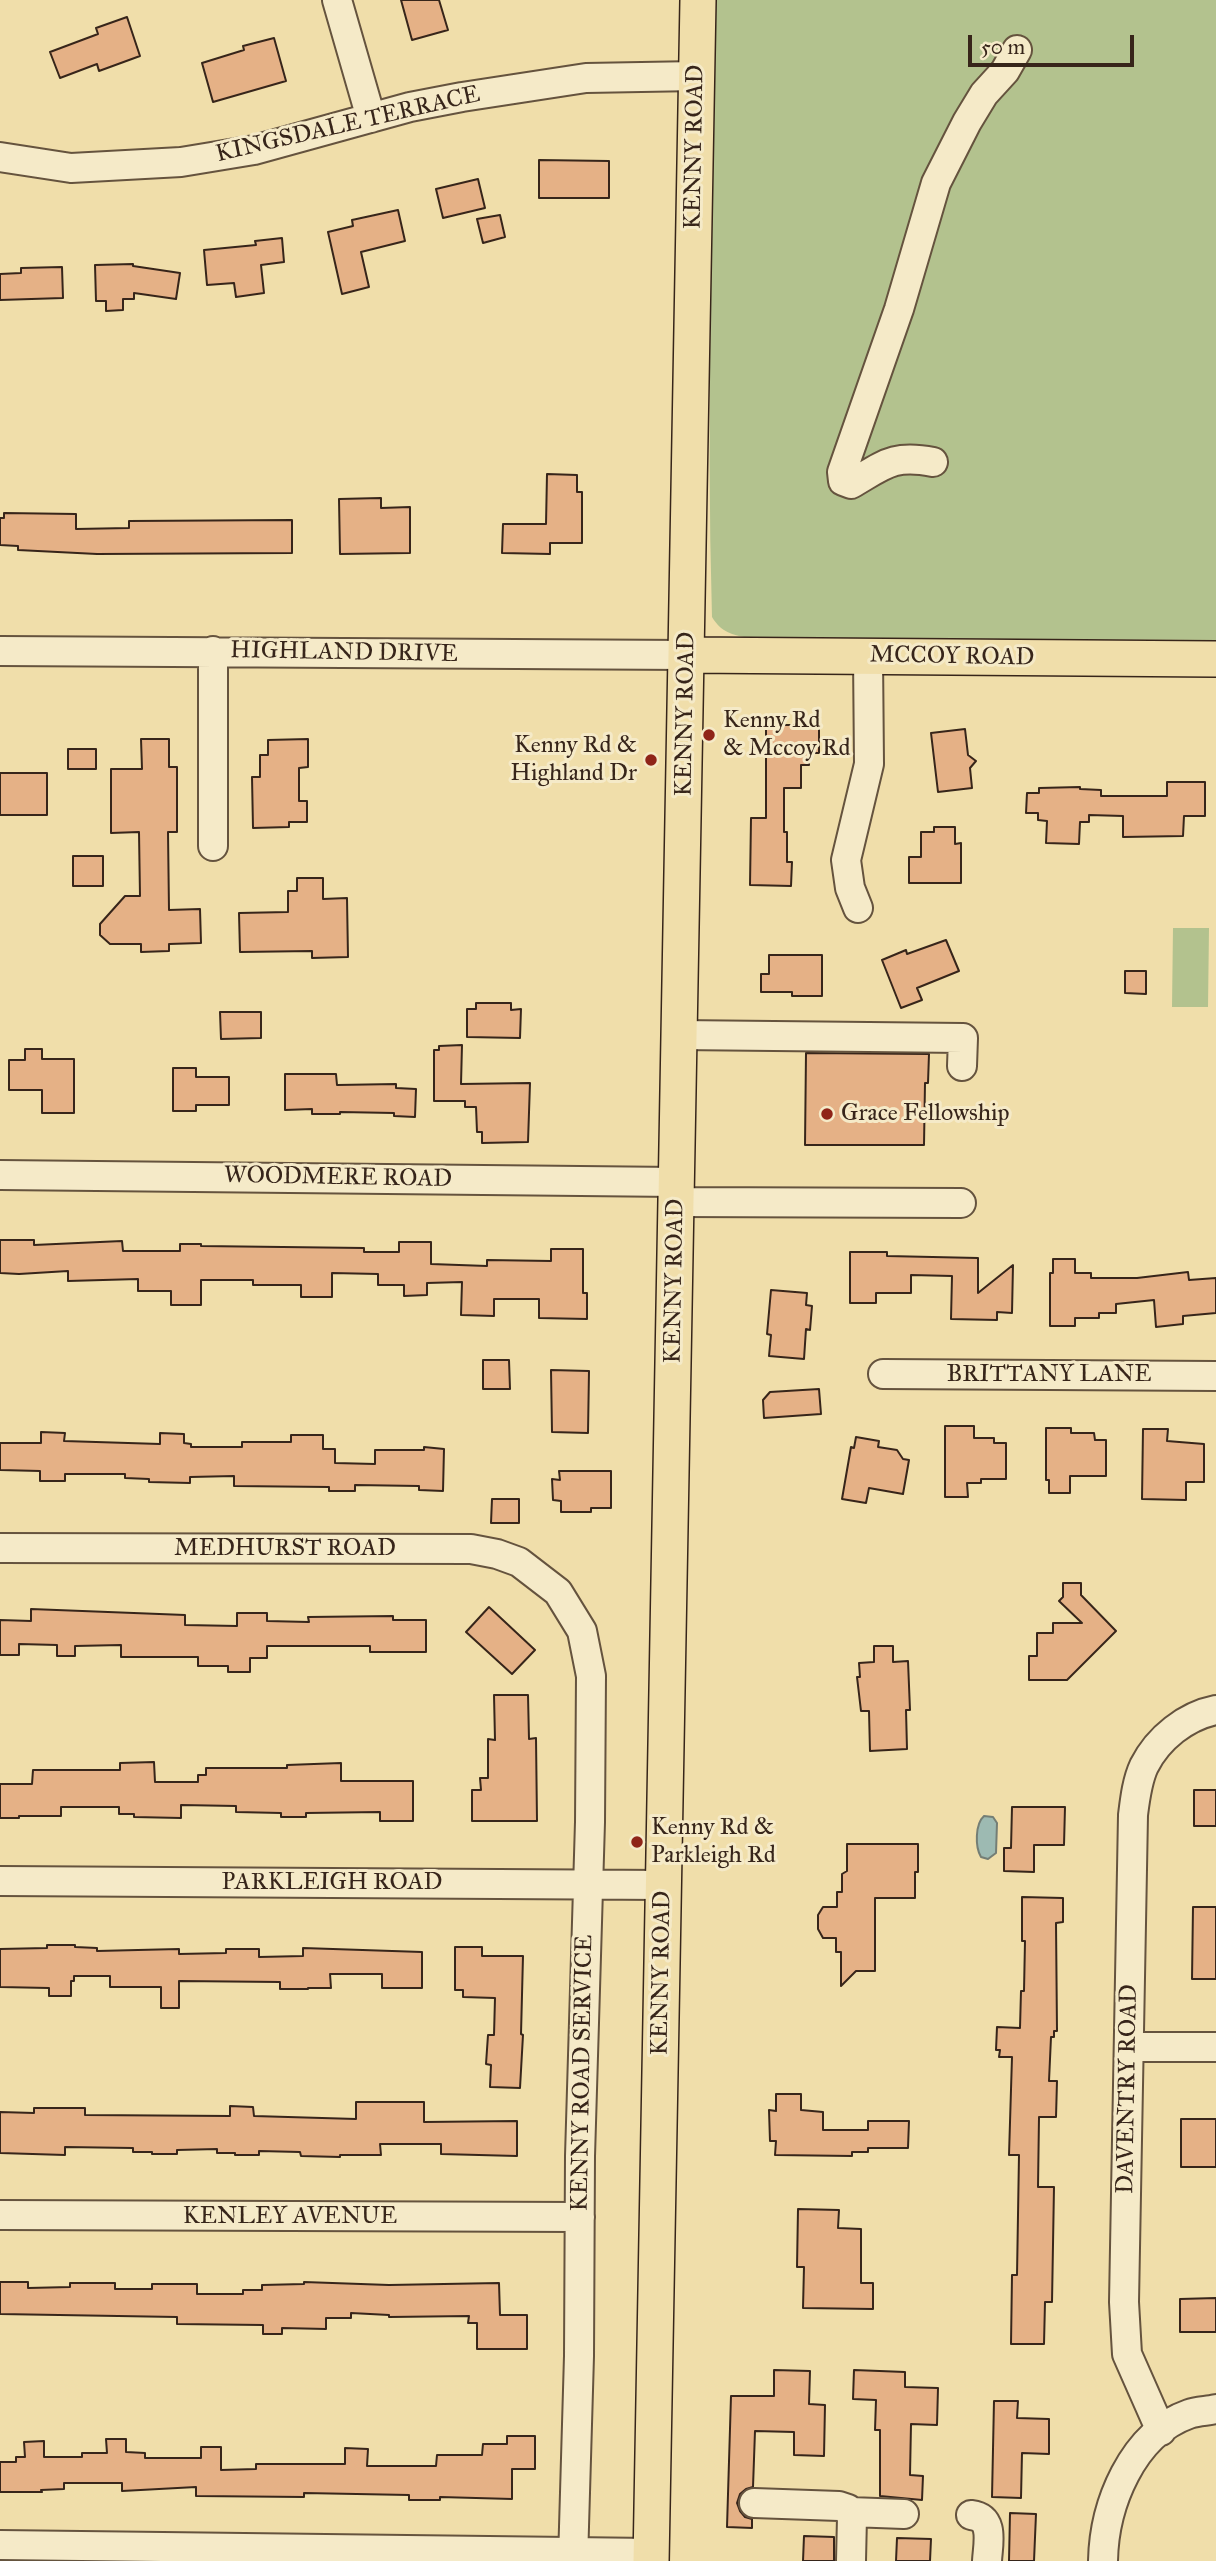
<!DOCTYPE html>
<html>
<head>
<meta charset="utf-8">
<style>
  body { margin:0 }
  #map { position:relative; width:1216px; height:2561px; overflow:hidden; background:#f0deaa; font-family:"IM FELL Great Primer",serif }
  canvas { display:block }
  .scale { position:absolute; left:968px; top:35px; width:166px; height:32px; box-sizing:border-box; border:4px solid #37251a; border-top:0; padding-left:9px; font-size:21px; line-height:24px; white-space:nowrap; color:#37251a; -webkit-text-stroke:5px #f5eac8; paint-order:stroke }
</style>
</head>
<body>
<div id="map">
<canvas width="1216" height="2561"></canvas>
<div class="scale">50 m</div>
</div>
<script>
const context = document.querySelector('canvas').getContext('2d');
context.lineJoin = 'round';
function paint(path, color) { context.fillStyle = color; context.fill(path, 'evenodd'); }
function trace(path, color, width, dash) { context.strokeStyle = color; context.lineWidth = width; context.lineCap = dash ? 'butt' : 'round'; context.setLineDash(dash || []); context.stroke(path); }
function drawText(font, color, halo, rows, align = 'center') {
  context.font = font + ' "IM FELL Great Primer",serif'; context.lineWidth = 6; context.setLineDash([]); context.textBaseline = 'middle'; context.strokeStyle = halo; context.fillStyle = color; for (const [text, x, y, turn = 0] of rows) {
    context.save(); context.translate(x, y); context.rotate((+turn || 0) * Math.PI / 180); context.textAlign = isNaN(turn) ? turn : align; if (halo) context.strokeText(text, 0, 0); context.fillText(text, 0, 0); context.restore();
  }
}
paint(new Path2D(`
  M716 0H1216V640L749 638C732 635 721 632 712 617 706 411 713 206 716 0Z
  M1173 928H1209L1208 1007H1172Z`), '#b3c28e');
const water = new Path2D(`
  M984 1816 993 1817 997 1823 996 1853 988 1859 981 1857C975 1847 975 1824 984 1816Z`);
paint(water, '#9dbab2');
trace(water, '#747e75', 2);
const building = new Path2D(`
  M401 0H439L448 30 412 40Z
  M127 17 140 56 99 71 97 64 60 78 50 52 98 34 96 28Z
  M274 38 286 81 213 102 202 63 244 50 243 46Z
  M539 160 609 161V198H539Z
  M478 179 485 208 443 218 436 189Z
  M398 210 405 241 361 252 369 287 342 294 328 232 353 226 352 220Z
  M500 215 505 237 483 243 477 219Z
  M282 238 284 262 261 265 264 293 236 297 234 283 207 285 204 250 256 245 255 241Z
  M133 264V266L180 273 176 299 134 293V299H123V310L106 311V301H96L95 265Z
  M62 267 63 298 0 300V274L21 273V268Z
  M547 474 577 475V492H582V543H550V554L502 553 503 524H546Z
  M381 498V508L410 507V553L340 554 339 499Z
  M4 513 76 514V529L129 528V521L292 520V553L97 554 18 550V546L0 545V518H4Z
  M766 725H819V753H809V765H801V788H784V832H787V862H792L791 886 750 885 751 818H766Z
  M965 729 968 755 976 761 970 768 972 788 938 792 931 733Z
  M141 739H169V767H177V832H168L169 910 200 909 201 943 169 944V951L141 952V944H110L100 935V924L125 896H140L139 832 111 833V769H142Z
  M308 739V767L299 768V801H307V822H289V827L253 828 252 777H260V755H268V740Z
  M68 749H96V769H68Z
  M0 773H47V815H0Z
  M1167 782H1205V816H1184L1183 836 1123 837V816L1089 815V822H1080L1079 844 1046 843 1047 821 1038 820V813H1026L1027 793H1039V788L1080 787V789L1101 790V796H1167Z
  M934 827H955V844L961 843V883H909V857H921V832H934Z
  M73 856H103V886H73Z
  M297 878H323V899L347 898 348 957 312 958V951L240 952 239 913 288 912V891H297Z
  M946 940 959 971 917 988 922 1000 901 1008 882 960 906 950 907 954Z
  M769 955H822V996H792V992H761V974H769Z
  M1125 971H1146V994L1125 993Z
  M476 1003H511V1010L521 1009 520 1038 467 1037V1009H476Z
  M220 1012H261V1038L221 1039Z
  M462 1045 461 1084 530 1083 528 1142 482 1143V1132H477L476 1107H465V1101H434V1050H439V1046Z
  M25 1049H42V1059H74V1113H42V1090H9V1060H25Z
  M806 1053 929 1054 928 1083H925L924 1145H805Z
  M173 1068H196V1077H229V1105H196V1111H173Z
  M285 1074H336L337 1085 396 1084V1088L416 1089 415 1117 394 1116V1113L340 1112V1114H312V1109L285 1110Z
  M0 1240H34V1245L122 1241 123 1251H180V1244H201V1246L364 1248V1252H399V1242H431V1264L487 1266V1260L551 1261V1249H583V1293H587V1319L539 1318V1299H494V1316L461 1315 462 1282 427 1283V1295L404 1296V1285H378V1274L332 1273V1297H301V1285H253V1280H201V1305H171V1291H138V1279L68 1281V1271L19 1274 0 1273Z
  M850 1252H887V1256L978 1258V1293L1013 1265 1012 1313 997 1312V1320L951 1319 952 1276 911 1275V1293H876V1303H850Z
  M1053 1259H1075V1273H1091V1278H1137L1188 1272 1189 1280 1216 1278V1313L1183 1316V1324L1156 1327 1154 1300 1116 1304V1313H1099V1318H1075V1326H1050V1273H1053Z
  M771 1290 807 1293 806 1305 812 1306 810 1330 806 1329 804 1359 769 1356 771 1335 767 1334Z
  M483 1360H509L510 1389H483Z
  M551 1370 589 1371 588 1433 552 1432Z
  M819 1389 821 1414 764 1418 763 1400 770 1392Z
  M945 1426H974V1438H994V1443H1006V1479H981V1483H967L968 1497H945Z
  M1046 1428H1071V1433H1094L1095 1440H1106V1476H1070V1493H1049V1480H1046Z
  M1143 1429H1168L1167 1441 1204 1444V1482H1186V1500L1142 1499Z
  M41 1432 65 1433 64 1441 160 1444V1433L184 1434V1443L191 1444V1447H242V1442H291V1435H323V1449H335V1463L375 1464V1450H424V1447L444 1449 443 1491 419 1490V1486L355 1485V1491H329V1487L234 1486V1476L190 1477V1483L149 1482V1479L125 1478V1474H65V1481H40V1471L0 1470V1443H41Z
  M856 1437 879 1441 878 1447 897 1450 903 1459 909 1460 903 1494 869 1488 866 1503 842 1499 851 1447 854 1448Z
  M559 1471H611V1508H591V1512H561V1501L553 1500 552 1479 560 1480Z
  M492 1499H519V1523H491Z
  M1063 1583H1081V1595L1116 1631 1067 1680H1029V1656H1037V1633H1053V1623H1082L1059 1601 1063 1597Z
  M489 1607 535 1650 512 1674 466 1632Z
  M31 1609 185 1615V1625L237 1626V1613H267V1621L309 1622 308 1617 393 1616V1620H426V1652H370V1646H267V1658H250V1672H228V1666H198V1657H121V1645L75 1646V1656H57V1645L19 1644V1655H0V1620L31 1621Z
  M874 1646H893V1662L908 1661 910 1710H906L907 1749 870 1751 869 1711H861L857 1677H860L859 1663 874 1662Z
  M494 1695H528L529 1739 536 1738 537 1821H472V1790H481L480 1778H488V1739L495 1740Z
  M154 1762 155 1782H198V1775H206V1768H287V1765L341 1763V1781H413V1821H380V1812L306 1813V1817H281V1813L236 1812V1806L181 1805V1818L134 1817V1814H119V1807H61V1816H19V1818H0V1784H32L33 1770H120V1763Z
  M1194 1790H1216V1826H1194Z
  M1012 1807H1065L1064 1845H1034V1872L1004 1871V1848H1011Z
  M847 1844H918V1872H915V1898H875V1971H856L841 1986V1952H836V1938H823L818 1929V1915L823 1907H837V1892H842V1874L847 1871Z
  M1022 1897 1063 1898V1922L1056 1923 1057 2031H1054V2037H1051L1049 2081H1057L1056 2117H1039L1038 2187H1054L1052 2302H1045L1044 2344H1011L1012 2275H1017L1019 2155H1009L1012 2057H999L1000 2050H996L997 2027 1020 2028 1021 1991H1024L1025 1941H1022Z
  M1193 1907H1216V1979H1192Z
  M47 1945H75V1947L97 1948V1951L179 1949V1954L226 1953V1949H259V1957L303 1956V1948L422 1952V1988H382V1974H330L331 1988H308V1989H280V1982L179 1981V2008H161V1987H110V1976H74V1981H71V1996H49V1988L0 1987V1949L47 1948Z
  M455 1947H482V1956H523L521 2034 523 2035 520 2088 490 2087 491 2065 486 2064 488 2035H494L495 1998 463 1997V1990H455Z
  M776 2094H801V2110L823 2112V2130H868V2121H909L908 2148H868V2152H852V2156L775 2155 776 2141H770L769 2110 776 2111Z
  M356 2102H424V2122L517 2121V2156L441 2154V2144H380L381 2155H340V2157L301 2156 300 2152 259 2151V2155H235V2153H217V2149L177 2150V2154H152V2152H133V2148L65 2147V2155L0 2153V2112L34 2113V2108H85V2115L230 2116V2106L253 2107 254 2116 356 2119Z
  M1181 2119H1216V2167H1181Z
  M798 2209 839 2210 838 2228 861 2229V2283H873V2309L803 2308 804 2267H797Z
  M0 2282H28V2288L70 2287V2283H115V2289H152V2284H197V2294H243V2290H262V2285L304 2284V2282L389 2285 499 2283 500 2315H527V2349H477V2323H468L469 2316 389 2317V2315L351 2313V2318H326V2329L282 2328V2334H263V2325L177 2324V2317L0 2314Z
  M1216 2298V2332H1180V2299Z
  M774 2370 810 2371 809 2404 825 2405 824 2456 794 2455V2432L755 2431 753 2487 746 2489 740 2494 737 2503 740 2511 745 2517 752 2519V2528L727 2527 731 2396H774Z
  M854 2370 905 2372V2387L938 2388 937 2425 911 2424 910 2475 923 2476 922 2500 880 2496V2430H875L876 2400 853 2399Z
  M994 2401H1018L1017 2418 1049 2419V2454L1022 2453 1021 2498 992 2497Z
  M507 2436H535V2469H512V2499L440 2497V2500H409V2495L304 2493V2497L196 2496V2487L122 2491V2483H64V2489L41 2490 42 2492H0V2462H16V2457H25L24 2442 44 2441V2457H82V2453H107L106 2439H126V2452L145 2453V2458H201V2447H221V2470L256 2469V2464H345V2448L368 2449 367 2466H436L437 2455H482L483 2444H507Z
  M1010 2513 1036 2514 1034 2561H1009Z
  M804 2536 834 2537V2561H803Z
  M897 2538 931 2539 930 2561H896Z`);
paint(building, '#e5b186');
trace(building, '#37251a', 2);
const minor = new Path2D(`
  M337 0 371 118
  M0 157 71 168 181 162 254 150 410 107 462 97 586 78 697 76
  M933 462C893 454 884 465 851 484L843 481 842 472 899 309 936 183 967 122 984 94 1005 71 1017 50
  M0 651 687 655
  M213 846V651
  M858 908 850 888 846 860 869 764 868 656
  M679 1035 963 1038 962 1066
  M0 1175 677 1182
  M676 1202 961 1203
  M883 1374 1216 1376
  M0 1548 471 1549 497 1554 519 1562 558 1592 582 1631 591 1676 590 1822 580 2156 579 2356 573 2561
  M0 1881 664 1885
  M1129 2047H1216
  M0 2215 580 2217
  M1161 2431 1127 2354 1124 2302 1133 1815C1135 1799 1137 1781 1144 1766 1158 1738 1186 1716 1216 1710
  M754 2503 839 2506 848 2509 852 2517 851 2561
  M850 2512 904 2514
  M971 2515C995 2518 988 2543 987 2561
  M0 2545 651 2553
  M1103 2561C1104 2505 1132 2434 1189 2414 1197 2411 1208 2411 1216 2409`);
const major = new Path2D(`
  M687 655 1216 659
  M651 2561 698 0`);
trace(minor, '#65533e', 32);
trace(major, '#37251a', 38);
trace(minor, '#f5eac8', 28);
trace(major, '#f0deaa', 35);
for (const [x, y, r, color] of [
  [709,735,7,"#8f2418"],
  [651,760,7,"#8f2418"],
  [827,1114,7,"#8f2418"],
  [637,1842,7,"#8f2418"]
]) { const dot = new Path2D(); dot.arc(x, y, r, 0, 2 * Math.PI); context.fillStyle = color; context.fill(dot); trace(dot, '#f5eac8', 2.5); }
drawText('24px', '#37251a', '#f5eac8', [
  ["KINGSDALE TERRACE",348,125,-13],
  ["KENNY ROAD",695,147,-89],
  ["HIGHLAND DRIVE",344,653,1],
  ["MCCOY ROAD",952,657,1],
  ["KENNY ROAD",686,714,-89],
  ["WOODMERE ROAD",338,1178,1],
  ["KENNY ROAD",675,1281,-89],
  ["BRITTANY LANE",1049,1375],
  ["MEDHURST ROAD",285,1549],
  ["PARKLEIGH ROAD",332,1883],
  ["KENNY ROAD",662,1973,-89],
  ["KENNY ROAD SERVICE",583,2073,-89],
  ["DAVENTRY ROAD",1128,2089,-89],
  ["KENLEY AVENUE",290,2217]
]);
drawText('24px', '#37251a', '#f5eac8', [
  ["Kenny Rd",723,721],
  ["& Mccoy Rd",723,749],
  ["Kenny Rd &",637,746,"right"],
  ["Highland Dr",637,774,"right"],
  ["Grace Fellowship",841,1114],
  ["Kenny Rd &",651,1828],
  ["Parkleigh Rd",651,1856]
], 'left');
</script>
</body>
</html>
